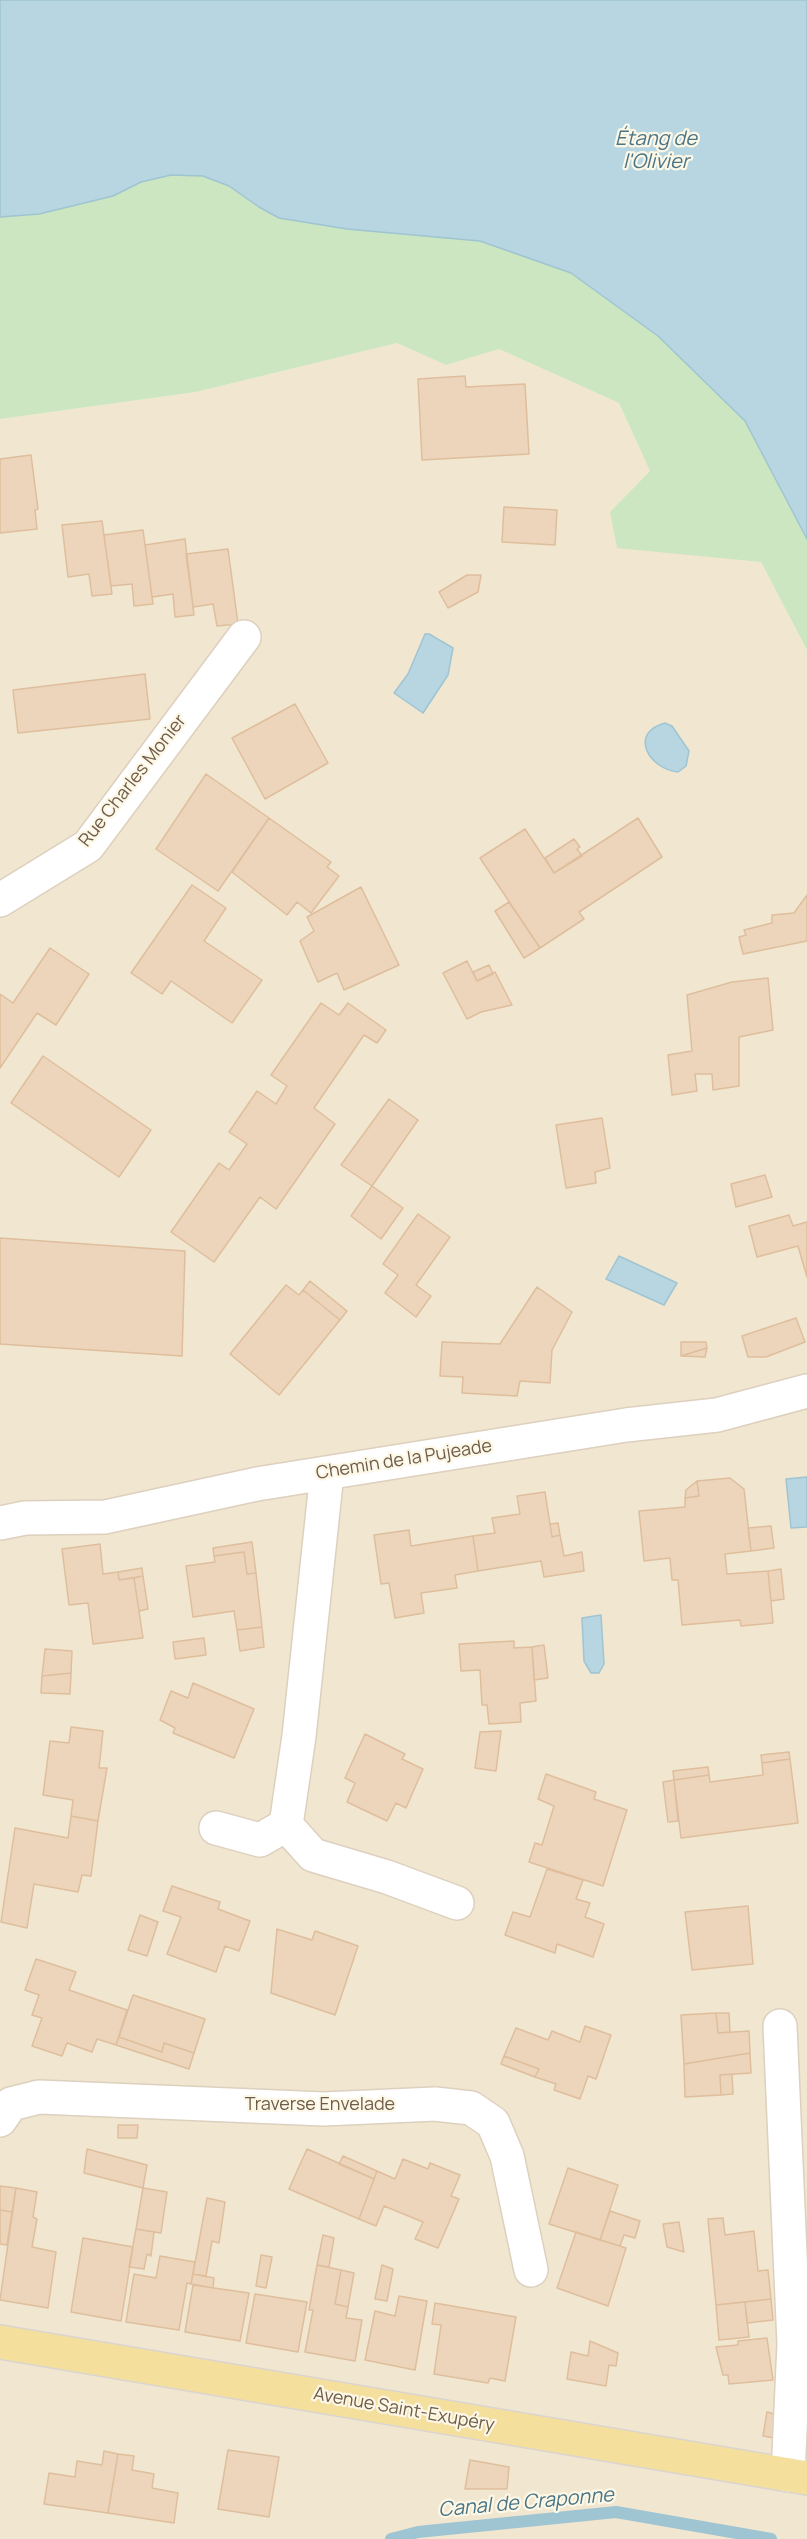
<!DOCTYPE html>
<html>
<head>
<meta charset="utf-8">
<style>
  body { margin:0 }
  canvas { display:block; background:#faf3e1 }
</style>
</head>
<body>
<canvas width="807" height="2539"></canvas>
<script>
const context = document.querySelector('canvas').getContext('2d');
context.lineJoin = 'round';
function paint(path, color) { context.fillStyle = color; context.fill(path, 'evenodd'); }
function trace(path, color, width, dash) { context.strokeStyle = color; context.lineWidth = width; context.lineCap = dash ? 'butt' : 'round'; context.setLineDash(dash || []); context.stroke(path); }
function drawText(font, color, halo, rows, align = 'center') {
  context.font = font + ' Manrope,sans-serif'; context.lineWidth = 4.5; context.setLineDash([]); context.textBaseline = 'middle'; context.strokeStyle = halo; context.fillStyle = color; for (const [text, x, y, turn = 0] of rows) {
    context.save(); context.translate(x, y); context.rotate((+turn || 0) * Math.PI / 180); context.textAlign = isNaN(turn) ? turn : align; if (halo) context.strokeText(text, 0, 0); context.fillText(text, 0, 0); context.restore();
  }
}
paint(new Path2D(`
  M397 343 446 365 499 349 619 403 650 471 610 512 617 547 761 562 807 650V2539H0V419L196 392Z`), '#f1e6d0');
paint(new Path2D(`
  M171 175 203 176 229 186 259 207 279 218 347 229 480 241 571 273 658 336 745 421 807 539V650L761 562 617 548 610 512 650 471 619 403 499 349 446 365 397 343 196 392 0 419V217L39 214 113 196 141 182Z`), '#cbe6c1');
const water = new Path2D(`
  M0 0H807V539L745 421 658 336 571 273 480 241 347 229 279 218 259 207 229 186 203 176 171 175 141 182 113 196 39 214 0 217Z
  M425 634H429L453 648 448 675 423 713 394 693 408 674Z
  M665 723 672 726 689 751 686 766 678 772C649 769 628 733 665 723Z
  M619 1256 677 1283 664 1305 606 1279Z
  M807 1477V1527L791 1528 786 1479Z
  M601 1615 604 1664 599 1673H591L584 1661 582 1618Z`);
paint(water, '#b7d6e1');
trace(water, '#9fc4d2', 1.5);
trace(new Path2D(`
  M391 2539 418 2532 616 2512 771 2539`), '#9fc4d2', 12);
const building = new Path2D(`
  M465 376 466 387 525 384 529 454 422 460 418 379Z
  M31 455 38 509 35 510 37 529 0 533V459Z
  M504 507 557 510 555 545 502 542Z
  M102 521 112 594 92 596 89 574 68 577 62 525Z
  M143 530 153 604 134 606 132 584 111 586 104 535Z
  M185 539 194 615 175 617 173 594 152 597 145 545Z
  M228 549 238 624 217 626 213 604 193 607 186 554Z
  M467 575H481L478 592 448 608 439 592Z
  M145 674 150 719 18 733 13 690Z
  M295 704 328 763 265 799 232 738Z
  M206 774 269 818 218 891 156 849Z
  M269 818 331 862 327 867 339 876 311 913 297 902 287 915 232 872Z
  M638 818 662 857 579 912 584 919 540 948 480 858 525 829 554 873Z
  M574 839 580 847 577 849 582 856 554 873 545 858Z
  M192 885 226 908 204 941 262 980 232 1023 171 981 162 994 131 973Z
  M361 887 399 965 344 990 337 973 318 982 300 941 314 931 307 917Z
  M807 895V941L743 954 739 937 746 935 744 930 772 923V915L794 913Z
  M509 902 540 948 524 958 495 911Z
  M50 948 89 974 56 1025 37 1013 0 1068V994L13 1003Z
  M467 961 477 981 495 972 512 1005 481 1012 467 1019 443 973Z
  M489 965 493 974 477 981 473 972Z
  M768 978 773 1030 739 1037V1086L713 1090 712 1074H695L697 1091 672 1095 668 1055 692 1051 687 995 732 982Z
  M321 1003 339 1015 348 1003 386 1030 377 1043 364 1035 314 1108 335 1124 276 1209 260 1197 214 1262 171 1232 219 1163 229 1170 247 1144 229 1132 257 1091 276 1104 287 1086 271 1075Z
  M43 1056 151 1130 119 1177 11 1103Z
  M389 1099 418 1120 372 1186 341 1165Z
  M602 1118 610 1168 595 1172 596 1183 566 1188 556 1125Z
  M765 1175 772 1197 736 1207 731 1184Z
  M372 1186 403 1208 381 1239 351 1216Z
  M418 1214 450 1237 416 1285 431 1296 416 1317 385 1293 398 1275 383 1264Z
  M789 1215 793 1226 807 1222V1277L798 1246 757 1257 749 1226Z
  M0 1238 185 1251 182 1356 0 1344Z
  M310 1281 347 1311 340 1320 303 1290Z
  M286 1285 299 1295 303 1290 340 1320 279 1395 230 1354Z
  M537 1287 572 1312 552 1350 550 1383 520 1381 517 1396 462 1393 463 1377 440 1376 442 1342 500 1344Z
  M796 1318 805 1342 766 1357H748L742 1336Z
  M681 1342H706L707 1348 681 1356Z
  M707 1348 705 1357 681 1356Z
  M730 1478 744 1489 751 1551 725 1554 727 1574 768 1571 773 1623 741 1626 740 1620 682 1625 678 1580H672L670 1558 644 1561 639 1511 685 1507V1498L699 1496 697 1481Z
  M697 1481 699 1496 685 1498 686 1490Z
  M545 1492 552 1537 560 1535 564 1556 582 1552 584 1571 544 1577 541 1561 478 1571 473 1536 495 1533 492 1518 520 1514 517 1496Z
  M558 1523 560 1535 552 1537 550 1524Z
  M771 1526 774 1548 751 1551 748 1528Z
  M409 1530 411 1546 473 1536 478 1571 455 1575 457 1588 421 1593 424 1613 395 1618 389 1583 381 1584 374 1535Z
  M252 1542 256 1573 247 1574 244 1552 214 1556 213 1548Z
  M100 1544 103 1574 118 1572 119 1580 134 1578 143 1638 93 1644 88 1603 69 1605 62 1549Z
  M244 1552 247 1574 256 1573 262 1627 237 1630 234 1611 193 1617 186 1566 215 1562 214 1556Z
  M142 1568 143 1576 119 1580 118 1572Z
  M781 1569 784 1599 771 1601 768 1571Z
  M143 1576 148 1609 139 1611 134 1578Z
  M262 1627 264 1647 240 1651 237 1630Z
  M204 1638 206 1655 175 1659 173 1642Z
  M514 1641V1648L532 1647 536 1701 520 1703 521 1722 489 1724 487 1705H482L480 1670 461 1671 459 1644Z
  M544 1645 548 1678 534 1680 532 1647Z
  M45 1649 72 1651 71 1673 42 1676Z
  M71 1673 70 1694 41 1693 42 1676Z
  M193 1683 254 1709 234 1758 173 1733 175 1728 160 1720 171 1691 188 1698Z
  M71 1727 103 1731 99 1768H107L98 1821 71 1816 73 1800 43 1795 50 1741 69 1743Z
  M501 1731 496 1771 475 1768 480 1732Z
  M365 1734 405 1754 402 1759 423 1769 406 1808 396 1803 387 1821 347 1802 355 1783 345 1778Z
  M789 1752 790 1759 762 1763 761 1755Z
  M790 1759 798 1823 681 1838 674 1780 709 1775 710 1782 763 1775 762 1763Z
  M708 1767 709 1775 674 1780 673 1771Z
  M546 1774 596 1792 594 1799 627 1810 603 1886 529 1862 535 1843 542 1845 554 1806 538 1799Z
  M674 1780 678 1821 668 1822 663 1782Z
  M71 1816 98 1821 91 1876 82 1875 78 1892 34 1884 27 1928 1 1922 15 1828 68 1838Z
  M547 1869 583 1880 576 1899 590 1903 585 1917 604 1924 593 1957 557 1944 555 1953 505 1935 513 1912 530 1917Z
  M172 1886 220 1902 218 1909 250 1921 239 1951 225 1946 216 1972 167 1954 181 1917 163 1911Z
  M748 1906 753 1964 692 1970 685 1912Z
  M140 1915 158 1922 147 1956 128 1950Z
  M277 1929 312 1940 315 1931 358 1946 335 2015 271 1993Z
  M36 1959 76 1972 69 1990 127 2010 116 2045 97 2039 92 2052 67 2043 62 2056 32 2046 42 2018 32 2015 39 1995 25 1990Z
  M133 1995 205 2019 194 2053 164 2043 162 2052 119 2037Z
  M716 2013 718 2033 749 2031 750 2053 684 2064 681 2015Z
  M716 2013H729L730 2032 718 2033Z
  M585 2026 611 2035 596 2079 588 2076 580 2099 554 2090 556 2084 535 2077 539 2069 504 2056 516 2028 548 2040 552 2031 580 2042Z
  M119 2037 162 2052 164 2043 194 2053 189 2069 116 2045Z
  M750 2053 751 2073 720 2075 721 2095 685 2097 684 2064Z
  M504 2056 539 2069 535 2077 501 2064Z
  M732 2074 733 2094 721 2095 720 2075Z
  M118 2125H138L137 2138H118Z
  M87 2149 147 2165 143 2188 84 2173Z
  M307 2149 374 2179 359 2219 289 2189Z
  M343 2156 377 2171 374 2179 339 2164Z
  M403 2159 428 2169 430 2163 460 2175 451 2196 459 2199 438 2248 415 2239 423 2222 384 2206 376 2226 359 2219 377 2171 395 2179Z
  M568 2168 618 2185 600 2240 549 2224Z
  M0 2186 16 2188 12 2212 0 2210Z
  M16 2188 37 2192 33 2217 37 2219 32 2247 56 2252 48 2308 0 2300Z
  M143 2188 167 2192 161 2233 136 2229Z
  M207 2198 225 2202 219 2243 212 2241 206 2276 193 2274Z
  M0 2210 12 2212 7 2245 0 2244Z
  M610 2211 640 2221 635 2238 624 2235 620 2246 600 2240Z
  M723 2218 725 2235 754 2231 758 2271 768 2270 771 2299 716 2305 708 2219Z
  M679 2222 684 2252 667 2247 663 2224Z
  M136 2229 154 2232 151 2256 147 2254 144 2269 129 2267Z
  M576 2232 626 2248 608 2306 557 2288Z
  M323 2235 334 2238 329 2267 317 2265Z
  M83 2238 133 2247 121 2321 71 2312Z
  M261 2255 272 2257 266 2288 256 2286Z
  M160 2256 195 2262 191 2284 187 2283 179 2330 126 2322 134 2274 156 2278Z
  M317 2265 341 2270 335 2304 348 2307 346 2318 362 2320 355 2361 305 2352 313 2310H309Z
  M382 2265 393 2269 387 2301 375 2299Z
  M341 2270 354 2273 348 2307 335 2304Z
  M193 2274 214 2278 213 2288 191 2284Z
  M193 2285 249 2293 240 2341 185 2332Z
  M255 2294 307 2302 298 2352 246 2343Z
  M399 2296 427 2301 415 2370 365 2360 375 2311 395 2316Z
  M771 2299 773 2320 747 2323 745 2302Z
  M745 2302 749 2337 719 2340 716 2305Z
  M435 2303 516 2317 505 2381 490 2378 488 2383 434 2374 441 2325 432 2324Z
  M767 2338 773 2380 729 2384 728 2375H723L716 2347 738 2345V2341Z
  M590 2341 618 2353 616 2366 609 2365 606 2386 567 2379 571 2352 588 2356Z
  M767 2412 777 2415 774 2438 763 2436Z
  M228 2450 279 2457 269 2517 218 2509Z
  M104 2451 118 2454 108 2513 44 2504 49 2473 75 2477 77 2461 102 2465Z
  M118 2454 134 2456 132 2470 154 2474 152 2488 178 2493 174 2523 108 2513Z
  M470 2460 509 2467 507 2489H465Z`);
paint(building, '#edd5bb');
trace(building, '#debe9c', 1.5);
const minor = new Path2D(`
  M0 900 88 846 244 637
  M0 1523 25 1518 105 1517 257 1484 626 1425 717 1415 807 1391
  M286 1825 313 1855 387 1877 457 1903
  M216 1828 260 1840 286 1825 299 1736 327 1473
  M780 2026 794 2344 788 2475
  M0 2120 11 2104 39 2097 324 2109 435 2104 471 2108 493 2123 507 2156 531 2270`);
const major = new Path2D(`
  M0 2342 807 2478`);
trace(minor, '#ddd0be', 36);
trace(major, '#dad5d0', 36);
trace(minor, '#fff', 33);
trace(major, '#f4df9d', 33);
drawText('18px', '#6f5c4a', '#fdf7e6', [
  ["Rue Charles Monier",133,781,-52],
  ["Chemin de la Pujeade",404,1460,-9],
  ["Traverse Envelade",320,2105],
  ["Avenue Saint-Exupéry",404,2410,10]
]);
drawText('italic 20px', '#497587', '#fdf7e6', [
  ["Étang de",656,139],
  ["l'Olivier",656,162],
  ["Canal de Craponne",526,2503,-5]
]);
</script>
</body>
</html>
